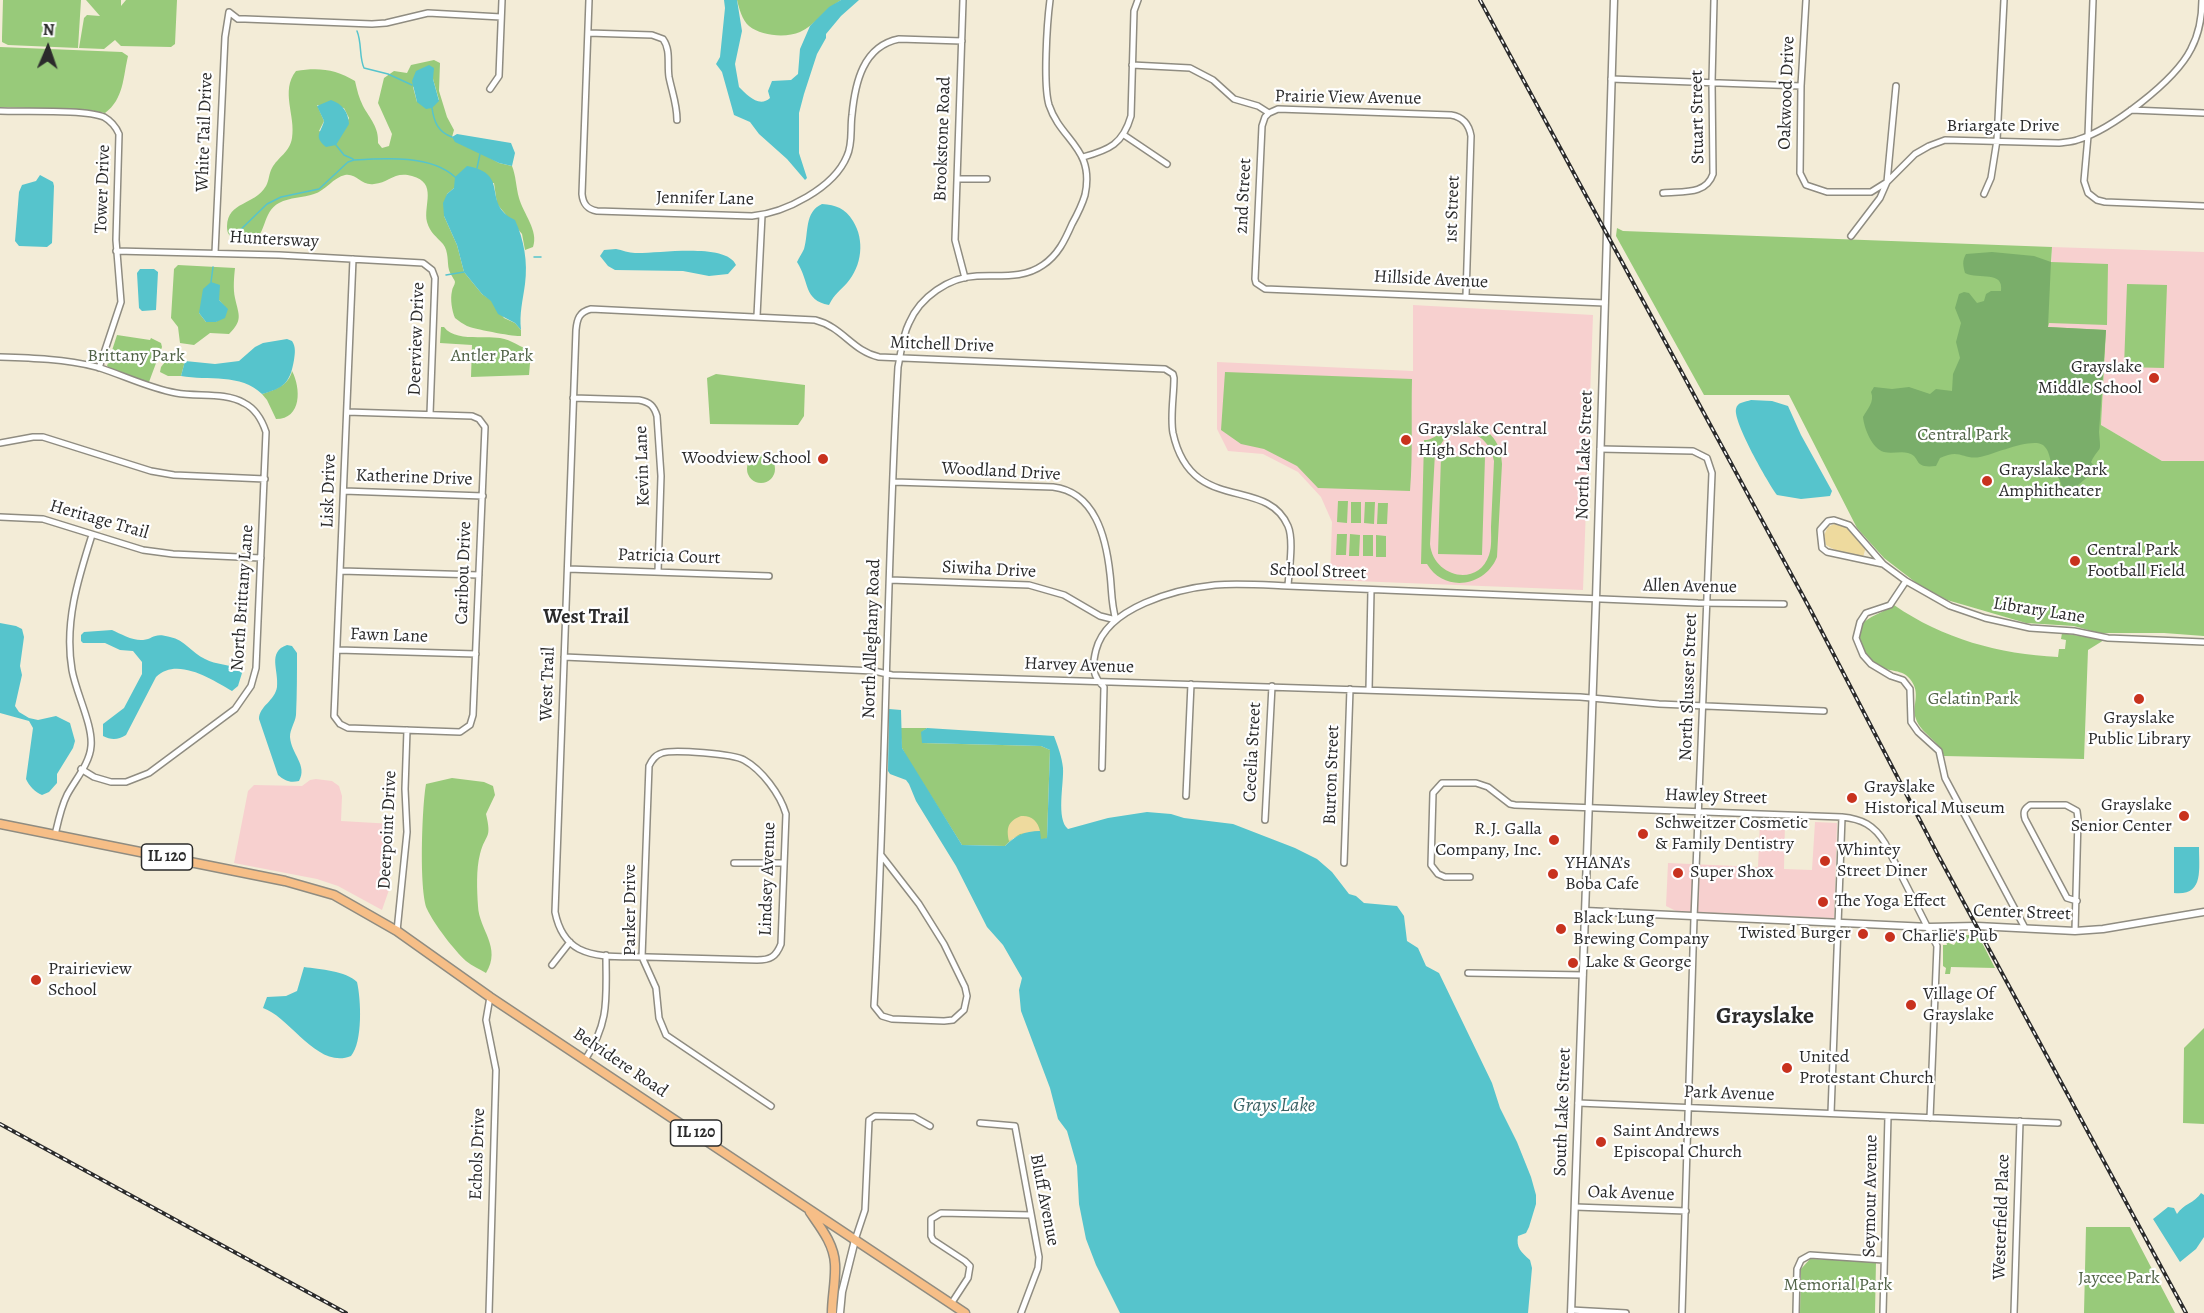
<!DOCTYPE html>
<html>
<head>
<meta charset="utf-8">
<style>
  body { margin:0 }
  #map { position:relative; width:2204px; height:1313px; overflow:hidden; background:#f3ecd7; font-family:Alegreya,serif }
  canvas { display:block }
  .north { position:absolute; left:18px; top:18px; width:60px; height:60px; -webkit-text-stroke:4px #fff; paint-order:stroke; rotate:2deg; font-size:16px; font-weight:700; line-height:24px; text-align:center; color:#2b2b2b }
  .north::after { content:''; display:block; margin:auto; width:21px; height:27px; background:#2b2b2b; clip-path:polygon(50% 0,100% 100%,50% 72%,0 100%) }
</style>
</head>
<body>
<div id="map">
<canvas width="2204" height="1313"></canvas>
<div class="north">N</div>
</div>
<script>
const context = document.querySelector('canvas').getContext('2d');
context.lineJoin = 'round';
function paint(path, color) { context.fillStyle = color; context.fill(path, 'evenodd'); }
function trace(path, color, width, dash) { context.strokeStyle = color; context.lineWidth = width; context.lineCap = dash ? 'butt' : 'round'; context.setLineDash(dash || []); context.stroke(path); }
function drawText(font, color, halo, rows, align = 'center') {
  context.font = font + ' Alegreya,serif'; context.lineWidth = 4.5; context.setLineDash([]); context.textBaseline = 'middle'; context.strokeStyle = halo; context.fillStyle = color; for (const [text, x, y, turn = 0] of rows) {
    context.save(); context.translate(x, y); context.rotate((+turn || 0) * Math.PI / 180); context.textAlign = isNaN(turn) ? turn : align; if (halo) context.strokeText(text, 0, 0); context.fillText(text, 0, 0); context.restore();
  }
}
paint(new Path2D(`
  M2052 247 2204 252V461H2162L2101 425 2106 330 2048 327Z
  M1413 305 1593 315 1583 590 1330 580 1332 522 1321 497 1298 472 1263 454 1228 451 1217 429V362L1413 371Z
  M316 779 332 781 339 786 342 796 341 821 393 824 390 887 382 910 338 886 317 879 234 863 248 791 254 785 302 786 310 780Z
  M1760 820 1785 822 1784 869 1812 870 1815 822 1837 823 1834 918 1678 912 1666 906 1668 863 1758 867Z`), '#f7d0cf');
paint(new Path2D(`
  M3 0H81L78 48 8 45 2 42V37Z
  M86 0H121V6L126 0H177L175 44 171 47 121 46 115 40 104 49 79 48 84 18 87 15 100 16Z
  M737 0H841C826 9 814 26 800 32 786 38 761 36 749 26 742 20 739 8 737 0Z
  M0 47 122 52 128 56C123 77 124 99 105 113L89 110 0 107Z
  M434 60 440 63 439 91 447 117 454 130 452 137 499 163 512 166C516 176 516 187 519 198 523 213 539 231 533 247L525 250 522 234 497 204 494 183 454 188 447 194 444 216 457 245 464 272 482 294 491 300 504 318 515 323 521 330V336C516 337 473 329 467 326 463 324 459 321 455 318 452 311 450 299 452 291 452 288 455 285 455 282 455 280 450 274 449 270 447 262 449 252 443 244 437 237 430 233 427 222 423 205 438 183 412 176 394 171 389 183 374 184 361 186 357 173 345 175 334 177 325 191 314 194 303 198 290 197 279 203 262 212 267 234 252 242L232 238C228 234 227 232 227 226 228 201 254 206 266 186 269 181 269 173 272 168 278 157 290 152 292 138 296 116 280 91 296 71 318 67 336 69 355 81 357 90 359 98 363 106 370 119 379 127 378 143L382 148 389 146 392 134 378 103 384 78 394 71 407 73 411 65ZM433 79 439 100 417 102 413 87ZM317 105 344 108 349 118 339 139 319 131 324 121Z
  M1617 228 1623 231 2052 247 2051 262 2108 264 2107 325 2049 323 2048 327 2106 330 2101 425 2162 461H2204V636L2164 633H2099L2074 626 2026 623 1947 600 1919 585 1884 558 1857 528 1789 395H1704L1616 236Z
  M178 265 235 268C234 277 233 289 235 298 239 316 243 320 229 334L210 333 194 345 180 343 178 327 171 318 174 269ZM219 285V300L225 307 216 322H206L199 313Z
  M2127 284 2167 285 2164 368 2124 367Z
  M441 327H444C455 342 483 335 500 338 512 340 520 347 531 351L529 375 471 377 472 345 440 343Z
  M117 335 150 340 151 338 161 343 162 347 149 382 115 371 107 366Z
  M168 358 185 361 181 376H168L160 372 161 367Z
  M292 371C301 388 302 419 276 419L267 400 262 394C275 390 289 385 292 371Z
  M1225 372 1412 379C1411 417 1413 453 1410 491L1318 488 1297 466 1264 449 1241 444 1221 430Z
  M716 374 805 385 804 416 798 425 710 424 707 378Z
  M1463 423C1487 425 1501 440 1502 464L1497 557C1485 587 1444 593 1427 564H1421L1424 440C1435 441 1445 426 1463 423ZM1464 432C1481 433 1491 445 1494 461 1493 483 1492 505 1491 527 1491 536 1492 547 1489 555 1478 588 1433 577 1430 544L1435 453 1445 438 1456 433Z
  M747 469a14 14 0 1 1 28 0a14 14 0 1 1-28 0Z
  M1441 456 1485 457 1482 555 1438 554Z
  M1338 501H1348L1347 523 1337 522Z
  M1351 502H1361V523H1351Z
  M1365 502H1375L1374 524 1364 523Z
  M1378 503H1388L1387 524H1377Z
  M1337 534H1347L1346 555H1336Z
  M1350 534 1360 535 1359 556H1349Z
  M1363 535H1373V556H1363Z
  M1376 535 1386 536V557H1376Z
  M1894 605C1943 639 1999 654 2058 657L2059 649H2065L2066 640 2061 639 2062 633 2104 640 2088 650 2084 759 1944 756C1939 740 1921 734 1916 719 1911 705 1922 694 1910 679 1902 669 1890 672 1880 667 1872 664 1868 657 1864 651 1848 618 1876 618 1894 605Z
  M900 728H927L922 732V743L1041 746 1050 750 1047 838 1043 840 1028 832 1013 838 1005 846 962 845 907 758 902 748Z
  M452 778 484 782 493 786 495 795 486 814C492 840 486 832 480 854 476 869 477 890 478 906 479 930 502 947 486 973 480 969 472 966 466 961 454 950 434 924 427 909 419 890 422 806 426 784Z
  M1955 935H1978L1995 968 1951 967 1950 974H1945L1946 968 1943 966V945H1947L1946 942 1954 945 1956 942Z
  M2204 1028V1124L2183 1123 2184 1048Z
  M2086 1227H2130L2175 1313H2084Z
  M1810 1259 1876 1261 1875 1313H1800L1801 1269Z`), '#98ca7a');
paint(new Path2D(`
  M1992 252 2034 256 2051 262 2048 327 2106 330 2099 432C2101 456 2101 443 2091 462L2094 466 2093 473C2083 479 2075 493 2062 487 2060 478 2054 471 2051 462 2049 456 2049 450 2043 445 2032 437 1994 454 1980 457 1963 460 1960 448 1940 458L1936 466C1912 469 1922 457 1908 453 1901 451 1892 454 1884 452 1872 449 1864 428 1863 417 1867 409 1875 402 1871 392L1874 387 1892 389 1909 387 1930 394 1936 389 1952 391 1953 374 1960 358 1956 342 1961 323 1955 308 1959 294 1964 292 1969 293 1977 303 1984 301 1986 294 1991 291H2001C2004 270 1979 280 1965 273 1963 265 1962 261 1966 254Z`), '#7aae6a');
paint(new Path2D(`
  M1834 524C1849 523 1857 537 1866 547L1863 557C1848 556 1838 552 1826 545L1824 535 1828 527Z
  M1021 816C1031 815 1038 821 1040 831L1020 834 1009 841C1006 828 1008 821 1021 816Z`), '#eeda9e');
paint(new Path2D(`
  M724 0H737L742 31 735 64 739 87C747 95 759 108 770 98L768 91 772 81 791 80 798 74 800 49 810 26 829 7 841 0H859L841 16 826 34V38L817 54 804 94 799 113V153L807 178 805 180 787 159 759 134 750 122 734 115 722 72 716 64 720 57 725 8Z
  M429 65 434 68 433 79 439 101 432 108 426 109 417 102 412 81 416 71Z
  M331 100C342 104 348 111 349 124L336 145 326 147C313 136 321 133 324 121L317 106Z
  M457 134 511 143 515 153 512 166 499 163 455 142 452 137Z
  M467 166C512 174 480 203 515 220 524 240 528 262 525 284 523 300 519 313 521 330L515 323 498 314 491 301 482 294 464 272 457 245 444 216 443 203 447 194 454 188 455 177Z
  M40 175 53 182 54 186 52 243 47 247 19 246 15 241 19 192 22 185 36 181Z
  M822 204C836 205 845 208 853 221 865 240 862 266 847 283 839 292 835 293 829 305 803 300 810 282 797 262 799 258 802 253 804 249 809 233 804 212 822 204Z
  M616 249C622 250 629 253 635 253 656 254 726 242 736 265L728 274 709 276 683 271 615 270 608 266 600 256 604 250Z
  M140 269H154L158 272 156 310 142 311 139 308 137 273Z
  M211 282 220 285 219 300 228 309 225 318 216 322H206L199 313 203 289Z
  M287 339 292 341C296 347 295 353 294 360 290 383 284 388 262 394 241 373 208 381 181 376L185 361 215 364 239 361 255 347 263 343Z
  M1751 400 1772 401 1788 406 1801 435 1832 491 1830 496 1801 499 1777 495C1768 483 1733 422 1736 409 1737 402 1745 402 1751 400Z
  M0 623 16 626 22 629 24 637 20 666 22 675 15 706 19 712 29 718 38 720 56 716 70 723 75 741 73 748 57 774V783L49 792 42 795C35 792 29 786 26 779L33 728 29 721 0 713Z
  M112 630C121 634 133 641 143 640 154 639 153 632 170 637 185 640 192 653 205 659 216 665 230 664 241 670L242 673 238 686 232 691C213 680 177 656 156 677L126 735C118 740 111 740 103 736V724L124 708 142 674V662L133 651 120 650 105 643H83L81 641V635L84 632Z
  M287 645 292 646 297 653C297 673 297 694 296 715 295 723 290 729 290 737 291 754 308 765 299 781 290 783 285 781 278 775L259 719C259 706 275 701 277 687 279 670 267 652 287 645Z
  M889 709 901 710 902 748 962 845 1005 846C1015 836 1024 831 1040 831L1041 839 1047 838 1050 750 1041 746 922 743 921 732 927 728 1054 736C1058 747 1062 757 1063 768 1064 784 1056 819 1068 829L1108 818 1147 812 1171 814 1184 818 1233 824 1295 848 1317 859 1332 872 1349 894 1356 896 1364 903 1397 906 1404 916 1407 941 1418 948 1426 966 1439 973 1492 1083 1500 1108 1517 1142 1531 1177 1536 1195V1204L1529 1227 1526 1233 1518 1236C1516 1248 1521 1252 1530 1260L1532 1268 1528 1313H1120L1096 1265 1086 1239 1079 1204 1077 1166 1067 1131 1058 1119 1050 1088 1021 1011 1019 990 1022 978 1003 945 987 927 956 866 916 801 909 784 906 780 890 774 888 771Z
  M2174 847H2199C2199 871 2204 896 2174 893Z
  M304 967C320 969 346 971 357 982 361 999 363 1042 351 1056 318 1070 290 1017 263 1008L267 997 286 996 297 991Z
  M2201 1193 2204 1195V1237L2196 1249 2180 1262 2153 1219 2168 1207 2174 1208 2177 1214C2183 1204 2195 1203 2201 1193Z`), '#56c4cc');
trace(new Path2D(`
  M357 31C362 43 359 57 364 68L388 74 412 85
  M432 108C434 122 438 132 452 137
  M336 145 344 155 353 159
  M477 168 480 154
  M232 238 267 204 281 197 319 189 348 162 354 160C386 158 431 155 455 177
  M534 257H541
  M446 275 464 272
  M211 282 213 267`), '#56c4cc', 1.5);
const minor = new Path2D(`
  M589 0 582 194C583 204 587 209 597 211L752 216C785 213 834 188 847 156 853 143 850 129 852 115 855 83 863 46 899 39L962 41
  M963 0 955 240 965 278
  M1806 0 1801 86 1800 173 1806 185 1827 192H1871L1887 182 1915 154 1929 146 1945 140 2059 143C2065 142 2072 142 2077 140 2111 130 2175 81 2191 49 2199 34 2202 17 2202 0
  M2093 0 2088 136 2084 181 2088 193 2097 200 2105 202 2204 206
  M588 33 652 35 663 39C671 50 667 64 669 77 672 92 677 104 677 120
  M1132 65 1190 68 1213 80 1234 99 1258 106 1269 113 1278 109 1451 115C1463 117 1469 124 1471 136L1466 296
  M1611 79 1801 86
  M490 89 499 76 502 0
  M2131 110 2204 113
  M0 111C23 112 86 109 104 117 111 121 116 127 119 134L116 240 121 302 99 368
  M1269 113 1265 117 1262 126 1255 279 1256 283 1265 289 1605 303
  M1124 135 1167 164
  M1083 157C1109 150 1123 144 1131 116L1134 11 1138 0
  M957 179H987
  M1663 193C1683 191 1706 195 1713 174L1712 82 1714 0
  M1984 194 1991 178 1997 140 2004 0
  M1851 236 1880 198 1887 182 1896 86
  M116 251 279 255 423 263 432 270 435 278 430 414
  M215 253 225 37 229 12 238 19H245L372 24 386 23 428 13 501 17
  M757 316 762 215
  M0 357C33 358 64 359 97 367 123 375 148 388 176 393 198 397 225 392 244 403 256 409 262 420 266 432L256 668 251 686 235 709 149 773 126 782H111L94 777 81 769
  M573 398 639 400C650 402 654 406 657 416L661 476 658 572
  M347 412 472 416 479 419 485 427 473 715 470 725 460 732 348 728 340 724 334 716 353 259
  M0 443 33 437H43L151 471 174 475 265 479
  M1600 449 1693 451 1707 458 1712 473 1694 918 1682 1313
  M894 482 1053 487C1095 492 1106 537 1110 574 1112 590 1111 604 1116 620
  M344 491 483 496
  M0 517 43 519 143 550 173 554 261 558
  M1883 564 1827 552 1822 548 1820 530 1828 521 1834 520 1849 525 1883 564 1906 581 1950 606 1985 618 2030 628 2074 631 2108 638 2204 642
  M568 569 769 576
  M341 571 479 575
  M890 580 1029 585 1064 595 1100 616 1116 620
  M1906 581 1890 605 1866 613 1860 622 1856 638 1863 655 1871 664 1891 676 1903 680 1910 689 1911 722 1918 732 1939 751 1945 778 2025 928
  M338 650 476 654
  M564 657 874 671 892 675 1580 697 1659 704 1824 711
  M1369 690 1371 590
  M1102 768 1104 687C1092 676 1092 666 1096 650 1107 607 1176 589 1215 585 1239 583 1264 585 1288 586L1698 603 1784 604
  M1186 796 1191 684
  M1265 820 1272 686
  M55 835C58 822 61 807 67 795 75 780 90 763 91 746 93 725 76 693 72 670 64 623 78 579 92 535
  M881 855 919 904 944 944 965 987 967 996 964 1010 953 1020 944 1021 892 1019 882 1016 874 1006C886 793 886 580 898 367 901 353 902 337 909 323 920 297 949 277 977 276 1001 275 1023 279 1043 265 1058 255 1065 240 1072 224 1077 215 1082 205 1085 195 1095 148 1061 141 1049 105 1043 85 1047 23 1050 0
  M734 863H784
  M1344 863 1350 689
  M1470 877H1445L1438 874 1431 865 1433 793 1442 783H1476L1488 787 1510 804 1515 805 1842 817C1862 819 1874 825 1885 843L1937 946 1930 1118
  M397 931 407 832 405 789 407 730
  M2075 931 2078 819 2077 811 2066 805H2030C2024 809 2023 812 2025 819L2067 898 2077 901
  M552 965 570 942
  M1468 973 1583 975
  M585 1060C610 1021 606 999 606 955
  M1578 1103 2058 1123
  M771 1106 666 1035 659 1018 656 988 642 957 649 766C652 760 655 755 662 753 673 749 734 754 744 760 762 770 780 794 786 814L781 944C776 957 770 960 757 960 720 959 683 958 647 957 625 956 599 959 579 949 564 941 558 927 555 912L576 330C577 319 579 312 591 309L815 320C843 327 852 351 879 357L1165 369 1173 374 1174 378C1174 395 1170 417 1173 433 1191 516 1266 475 1288 526 1294 540 1289 570 1288 586
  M1831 1113 1842 817
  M980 1123 1015 1126 1039 1257 1038 1268 1021 1313
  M1575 1207 1686 1211
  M855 1240 865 1210 869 1120 875 1116 914 1117 930 1126
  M951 1304 968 1278 970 1266 965 1261 933 1240 931 1236V1219L941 1213 1031 1215
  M1571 1310 1626 1313
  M489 1313 496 1070 486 1020 490 997
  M1796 1313 1797 1269 1801 1260 1810 1255 1884 1260
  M1883 1313 1888 1116
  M2014 1313 2020 1121`);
const tertiary = new Path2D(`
  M1585 911 1929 927 1977 926 2075 931 2103 929 2204 912
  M840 1313 842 1292 855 1240
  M1571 1313 1596 599 1614 0`);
const primary = new Path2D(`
  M0 824 285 881 334 895 397 931 490 997 965 1313
  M810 1212C821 1228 834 1244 835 1264 836 1280 832 1297 832 1313`);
trace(minor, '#8f8c81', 8);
trace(tertiary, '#8f8c81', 9);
trace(primary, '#8f8c81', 11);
trace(minor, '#fff', 5);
trace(tertiary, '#fff', 6);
trace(primary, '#f6be87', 8);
const rail = new Path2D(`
  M1480 0 1810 609 1938 855 2186 1313
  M0 1124 346 1313`);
trace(rail, '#2b2b2b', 4);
trace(rail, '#fff', 1.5, [4.5]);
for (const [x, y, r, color] of [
  [2154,378,6,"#c8321e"],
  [1406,440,6,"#c8321e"],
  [823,459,6,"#c8321e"],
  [1987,481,6,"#c8321e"],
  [2075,561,6,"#c8321e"],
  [2139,699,6,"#c8321e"],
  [1852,798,6,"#c8321e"],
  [2184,816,6,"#c8321e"],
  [1643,834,6,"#c8321e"],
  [1554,840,6,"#c8321e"],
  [1825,861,6,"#c8321e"],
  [1678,873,6,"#c8321e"],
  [1553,874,6,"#c8321e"],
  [1823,902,6,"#c8321e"],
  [1561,929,6,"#c8321e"],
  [1863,934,6,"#c8321e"],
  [1890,937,6,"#c8321e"],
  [1573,963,6,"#c8321e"],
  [36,980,6,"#c8321e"],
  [1911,1005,6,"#c8321e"],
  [1787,1068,6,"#c8321e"],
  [1601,1142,6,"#c8321e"]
]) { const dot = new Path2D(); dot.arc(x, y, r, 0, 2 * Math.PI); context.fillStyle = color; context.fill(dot); trace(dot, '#fff', 2); }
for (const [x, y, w] of [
  [167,857,51],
  [696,1133,51]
]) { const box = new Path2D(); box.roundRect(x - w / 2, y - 13, w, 26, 4.5); context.fillStyle = '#fff'; context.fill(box); trace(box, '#2b2b2b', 1.5); }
drawText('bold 16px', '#2b2b2b', null, [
  ["IL 120",167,857],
  ["IL 120",696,1133]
]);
drawText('18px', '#2b2b2b', '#fff', [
  ["Oakwood Drive",1787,93,-88],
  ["Prairie View Avenue",1348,98,1],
  ["Stuart Street",1698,117,-91],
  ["Briargate Drive",2003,127],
  ["White Tail Drive",205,132,-88],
  ["Brookstone Road",943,139,-88],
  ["Tower Drive",103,189,-88],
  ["2nd Street",1244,196,-87],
  ["Jennifer Lane",705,199,1],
  ["1st Street",1453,209,-88],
  ["Huntersway",274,240,3],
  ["Hillside Avenue",1431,280,3],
  ["Deerview Drive",417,339,-88],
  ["Mitchell Drive",942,345,2],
  ["North Lake Street",1585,455,-88],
  ["Kevin Lane",643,466,-92],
  ["Woodland Drive",1001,472,3],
  ["Katherine Drive",414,478,2],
  ["Lisk Drive",329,491,-88],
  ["Heritage Trail",99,520,16],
  ["Patricia Court",669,557,2],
  ["Siwiha Drive",989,570,3],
  ["School Street",1318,572,2],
  ["Caribou Drive",464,573,-88],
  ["Allen Avenue",1690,587,1],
  ["North Brittany Lane",243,598,-86],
  ["Library Lane",2039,611,9],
  ["Fawn Lane",389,636,2],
  ["North Alleghany Road",872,639,-88],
  ["Harvey Avenue",1079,666,2],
  ["West Trail",548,684,-88],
  ["North Slusser Street",1689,687,-88],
  ["Cecelia Street",1253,752,-87],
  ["Burton Street",1332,775,-88],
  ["Hawley Street",1716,797,2],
  ["Deerpoint Drive",388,830,-87],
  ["Lindsey Avenue",768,879,-88],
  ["Parker Drive",631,910,-90],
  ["Center Street",2022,913,2],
  ["Belvidere Road",620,1063,34],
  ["Park Avenue",1729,1094,2],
  ["South Lake Street",1563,1112,-88],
  ["Echols Drive",478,1154,-88],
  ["Oak Avenue",1631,1194,2],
  ["Seymour Avenue",1871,1196,-89],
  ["Bluff Avenue",1044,1200,79],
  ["Westerfield Place",2002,1217,-88]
]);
drawText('18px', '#516347', '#fff', [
  ["Brittany Park",136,357],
  ["Antler Park",492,357],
  ["Central Park",1963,436],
  ["Gelatin Park",1973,700],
  ["Jaycee Park",2119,1279],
  ["Memorial Park",1838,1286]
]);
drawText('18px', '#2b2b2b', '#fff', [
  ["Grayslake",2142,368,"right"],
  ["Middle School",2142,389,"right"],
  ["Grayslake Central",1418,430],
  ["High School",1418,451],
  ["Woodview School",811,459,"right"],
  ["Grayslake Park",1999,471],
  ["Amphitheater",1999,492],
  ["Central Park",2087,551],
  ["Football Field",2087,572],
  ["Grayslake",2139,719,"center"],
  ["Public Library",2139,740,"center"],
  ["Grayslake",1864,788],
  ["Historical Museum",1864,809],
  ["Grayslake",2172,806,"right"],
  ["Senior Center",2172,827,"right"],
  ["Schweitzer Cosmetic",1655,824],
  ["& Family Dentistry",1655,845],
  ["R.J. Galla",1542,830,"right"],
  ["Company, Inc.",1542,851,"right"],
  ["Whintey",1837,851],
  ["Street Diner",1837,872],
  ["YHANA’s",1565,864],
  ["Boba Cafe",1565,885],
  ["Super Shox",1690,873],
  ["The Yoga Effect",1835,902],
  ["Black Lung",1573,919],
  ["Brewing Company",1573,940],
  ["Twisted Burger",1851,934,"right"],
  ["Charlie's Pub",1902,937],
  ["Lake & George",1585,963],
  ["Prairieview",48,970],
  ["School",48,991],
  ["Village Of",1923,995],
  ["Grayslake",1923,1016],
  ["United",1799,1058],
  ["Protestant Church",1799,1079],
  ["Saint Andrews",1613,1132],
  ["Episcopal Church",1613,1153]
], 'left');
drawText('bold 20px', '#2b2b2b', '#fff', [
  ["West Trail",586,618]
]);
drawText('italic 20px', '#3a6163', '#fff', [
  ["Grays Lake",1274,1106]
]);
drawText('bold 24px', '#2b2b2b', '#fff', [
  ["Grayslake",1765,1017]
]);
</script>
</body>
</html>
